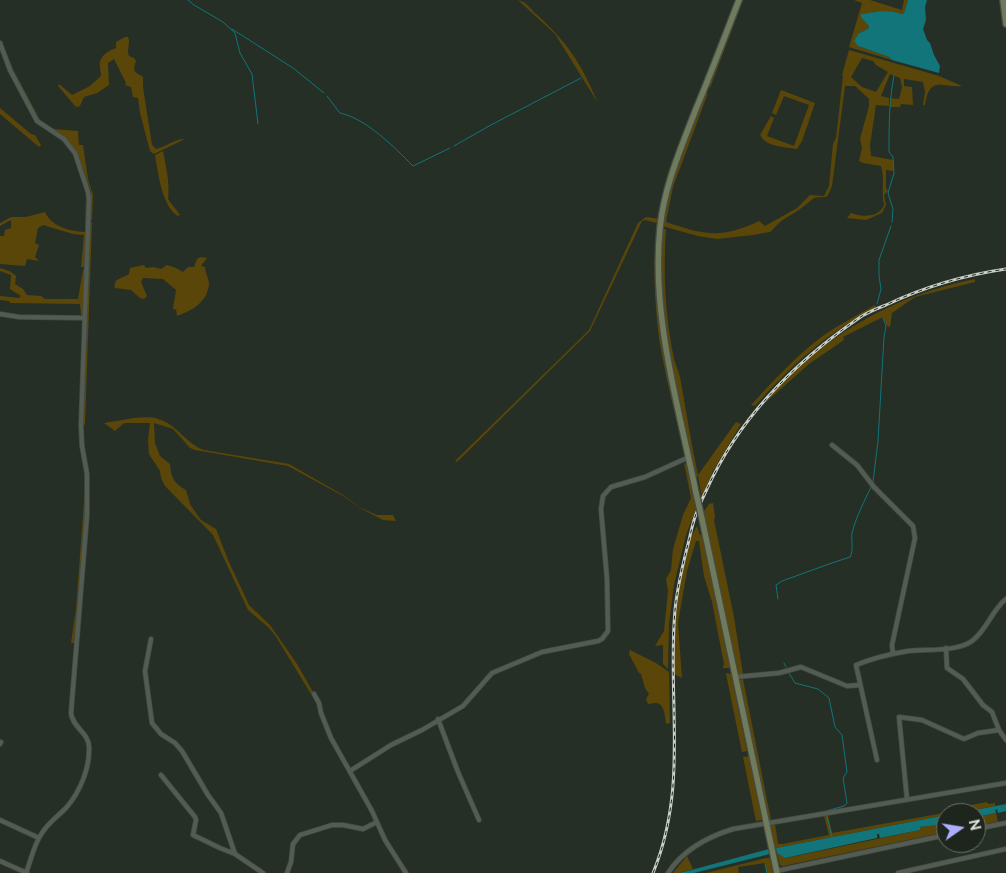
<!DOCTYPE html>
<html>
<head>
<meta charset="utf-8">
<style>
  body { margin:0 }
  #map { position:relative; width:1006px; height:873px; overflow:hidden; background:#262f26; font-family:Raleway,sans-serif }
  canvas { display:block }
  .north { position:absolute; left:936px; top:803px; width:50px; height:50px; box-sizing:border-box; background:#1d251c; border:1px solid #697068; border-radius:50%; rotate:77deg; font-size:14px; font-weight:700; line-height:20px; text-align:center; color:#dce1db }
  .north::after { content:''; display:block; margin:auto; width:18px; height:22px; background:#acaffb; clip-path:polygon(50% 0,100% 100%,50% 72%,0 100%) }
</style>
</head>
<body>
<div id="map">
<canvas width="1006" height="873"></canvas>
<div class="north">N</div>
</div>
<script>
const context = document.querySelector('canvas').getContext('2d');
context.lineJoin = 'round';
function paint(path, color) { context.fillStyle = color; context.fill(path, 'evenodd'); }
function trace(path, color, width, dash) { context.strokeStyle = color; context.lineWidth = width; context.lineCap = dash ? 'butt' : 'round'; context.setLineDash(dash || []); context.stroke(path); }
paint(new Path2D(`
  M518 0C526 1 530 9 536 14 568 43 581 63 598 103L555 34Z
  M742 0H743L710 88 708 85Z
  M854 0H870L902 10 904 0H908L904 13 902 14C886 10 877 12 861 14L869 26 868 29 859 33 858 46 889 57 892 60 849 47 862 3Z
  M125 37H128C131 43 126 49 129 56L134 58 136 61 134 68 135 72 143 77V87L152 145 156 149C166 147 174 139 185 139L154 154 150 151 140 113 138 98 133 97 131 87 125 85 126 83 114 59 108 63 109 85 97 93 84 97 80 106 76 107 58 86 59 84 72 95 90 86 101 76C101 71 99 66 100 62 101 55 110 50 116 48V42Z
  M0 38 14 71 40 120 54 129 78 131 79 145H83L88 179 93 195 92 220H90L91 191 76 150 64 137 41 122 37 117 9 62Z
  M849 50 939 76 962 86C941 88 930 75 925 105H923L925 92 923 82 904 79V86L912 87 913 105 901 104 900 107H890V98L899 99 902 87 900 78 890 74 881 96 889 98V106L876 105 870 145 871 156 893 160V171L886 170V188L888 191 884 195 886 205 882 213 866 220 847 218 851 213C862 217 879 218 884 205 881 192 885 179 881 166L863 163 859 161 862 148 860 139 869 106V99L855 86H845L832 186C825 202 829 195 814 198L799 210 781 221 770 232 753 235 717 239 698 236 662 226C671 179 687 138 704 95L708 93 673 187 666 222C704 235 722 239 759 221L765 226 797 208 810 195 824 196 829 186 833 144 836 138 843 76 842 75ZM862 58 873 61 876 65 888 72 876 92 862 87 851 77Z
  M781 90 815 103 802 141 797 149C785 147 766 147 760 135L771 116 774 118 767 136 794 146 809 105 784 96 776 115 772 113Z
  M0 108 31 134 35 135 41 145 39 147 0 114Z
  M163 151C166 168 170 182 168 199L180 215 178 216C162 207 158 172 155 155Z
  M86 192H87L85 267H81L84 235 73 234 43 225 38 228 35 243 39 245 35 257 39 261 27 259 25 266 0 264V236H4L5 230 11 228V220L0 226V223L11 217H26L45 212C52 227 69 231 85 232Z
  M646 217 660 219 657 290 659 317 684 445V451C675 413 665 376 659 338 654 299 653 261 657 223L645 220 642 221 590 331 457 462 455 461 589 330 638 223Z
  M92 222 85 425 82 424 90 223Z
  M663 229H666C663 273 665 316 674 359 676 365 678 371 680 377 686 410 691 443 698 475L736 422 741 424 713 471 702 498 698 476H696C683 420 668 363 663 306 660 280 661 254 663 229Z
  M201 257 207 258 201 266 205 267C205 271 209 281 209 283 208 301 194 310 177 316L176 309 174 310 173 308 176 290 163 279 143 278 141 282 147 296 144 299 140 298 131 290 115 288C113 278 122 279 129 274L130 268 144 265 146 268 153 267 161 269 167 265 176 268 183 272 188 267H194L197 259Z
  M0 268C7 270 11 271 16 276L15 284 23 289 27 295 41 296 45 299H78L83 270H85L83 315H81L80 304 10 303 9 301 0 300V296L19 298 21 296 10 289 11 275 0 271Z
  M975 279V282L915 297 892 313 890 327 887 326 883 317 843 337 844 340 809 364 765 403C818 338 893 295 975 279Z
  M875 305 876 308C828 331 789 368 755 406L751 405C774 380 797 355 824 335 840 324 858 315 875 305Z
  M134 418C142 418 151 416 158 419 177 424 186 444 204 450L289 464 343 495 361 508 377 515H393L396 521 383 520 362 509 343 496 288 466 195 450 190 448 173 429 154 423 155 443 160 456 170 464C171 478 174 483 186 490L190 504 198 516 201 520 216 529 228 560 249 605 270 625 297 664 313 692 311 694 275 635 268 627 248 610 213 535 165 486 161 478 160 471 149 454 148 440 150 423H124L115 431 104 423Z
  M684 463 688 465 696 509 686 535 674 585 669 624 668 669 663 664V645L655 646 664 631 668 591 666 579 671 570 673 549 683 515 691 498Z
  M86 475 85 515 76 643H71L76 609Z
  M713 503 715 516 714 520 734 617 743 674 737 675 704 511 709 504Z
  M697 526 700 535H702L730 668H723L724 664 712 602 704 576 699 541H696L687 571 678 623 682 678 674 674C674 634 676 559 697 526Z
  M630 650 656 663 669 672 670 723 666 724C665 718 665 703 656 703 653 703 651 704 648 704L646 699 649 694 645 688 641 674 639 673 629 654Z
  M727 673 731 674 747 751 742 752 726 674Z
  M743 679 771 820H768L739 680Z
  M749 756 762 820 756 821 743 757Z
  M987 802 988 804 995 803V806L959 813H946V815L776 848 774 847 769 825 775 824 778 844H782L829 835 824 816 828 815 832 833 955 811V808Z
  M996 813 998 822 976 826V817Z
  M946 824V832L783 866 780 865 777 853 786 858 920 830V827Z
  M687 856 693 869 680 873H673Z
  M766 858H770L773 873H767L765 863 738 867 739 873H706Z`), '#5a4608');
paint(new Path2D(`
  M908 0H927L925 7 926 20 923 29 927 40 930 43 934 55 940 66 939 73 892 60 889 57 858 46 854 41 859 33 868 29 869 26 861 17V14C878 12 885 9 902 14L904 13Z
  M1006 804V811L998 813 997 809 995 810 996 813 976 817V813H959Z
  M946 815V824L920 827V830L880 838 879 834H877V838L785 858 777 853 776 848Z
  M769 849 770 854 694 873H680Z`), '#117579');
trace(new Path2D(`
  M188 0 194 5 223 22 235 33 240 53 252 74 258 124
  M232 29 293 68 324 93
  M327 96 340 113C367 119 394 147 413 166L450 148
  M454 146 489 126 581 78
  M892 222 893 209 888 193 894 173 893 157 889 152C889 126 889 101 894 76
  M877 304 881 289 879 276V260L891 226
  M873 482 878 441 884 337 886 326 883 318
  M778 599 776 585 782 581 829 564 850 557C854 550 851 541 852 533 856 517 864 502 871 487
  M784 663 786 667
  M789 673 795 683 818 689 829 698 835 727 842 735 847 772 843 778 847 803 844 806 826 811
  M827 816 832 837
  M765 864 767 873`), '#117579', 1);
const street = new Path2D(`
  M0 43 10 70 37 121 64 139 75 153 88 192 89 200 81 425 82 446 87 474V515L71 713C72 727 89 733 89 747 90 768 80 792 66 808 58 816 48 823 42 833 34 844 31 860 26 873
  M0 314 19 317 84 318
  M832 445 857 465 874 487 913 526 915 538 892 645 893 654
  M151 639 145 671 152 723 161 734 175 743 182 751 208 795 221 813 235 854 263 873
  M946 648 947 668 963 679 983 705 992 712 999 730 1006 740
  M735 677 779 673 801 667 847 686 860 685
  M314 694 319 703 321 713 331 738 372 811 385 840 406 873
  M438 719 458 772 479 820
  M0 744 1 742
  M877 760 856 665C873 658 890 654 908 651 927 649 957 652 972 641 987 630 992 610 1006 599
  M350 771 391 745 422 730 463 706 492 673 542 652 598 641 602 639 608 631 607 579 601 509 603 496 611 487 645 477 689 457
  M161 775 195 817 196 820 193 835 220 848 235 854
  M907 799 899 717 922 720 964 739 978 733 999 730
  M0 820 39 838
  M976 829 1006 823
  M0 861 27 873
  M776 871 946 835
  M287 873 291 862 293 844 300 835 332 825H343L363 829 377 822
  M668 873C683 850 707 837 733 829L1006 783
  M898 873 1006 849`);
const secondary = new Path2D(`
  M1003 0 1006 24
  M696 493C679 407 651 317 660 228 664 187 681 148 696 109 711 73 725 36 739 0
  M702 519 777 873`);
trace(street, '#444c44', 5.5);
trace(secondary, '#444c44', 8);
trace(street, '#535c53', 4);
trace(secondary, '#707a5d', 5.5);
const rail = new Path2D(`
  M653 873C689 786 667 700 675 610 677 589 682 568 687 548 690 537 692 525 696 514 699 506 703 497 707 489 739 418 797 360 862 316 869 312 878 308 886 305 924 287 965 275 1006 269`);
trace(rail, '#c9cfc8', 3);
trace(rail, '#1d251c', 1, [4]);
const secondaryBridge = new Path2D(`
  M696 493 702 519`);
trace(secondaryBridge, '#444c44', 8, []);
trace(secondaryBridge, '#707a5d', 5.5);
</script>
</body>
</html>
